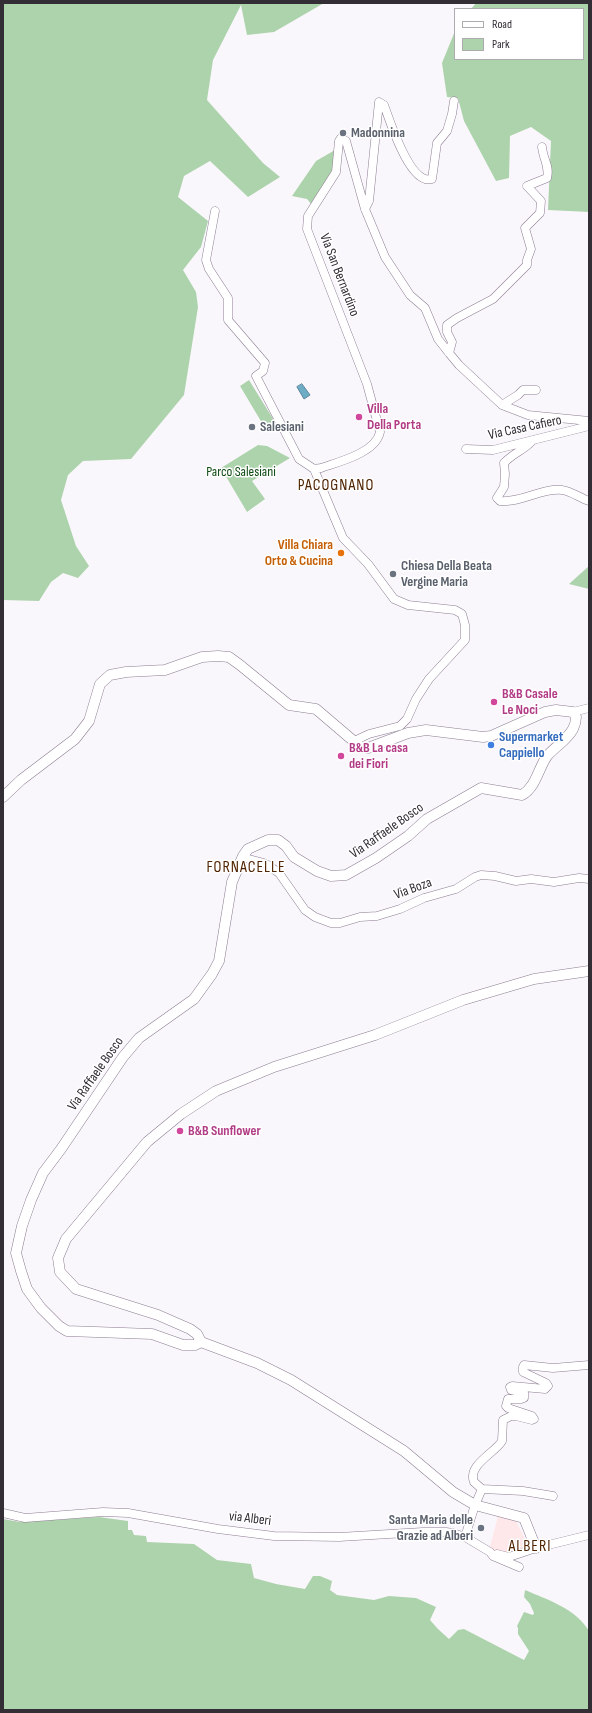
<!DOCTYPE html>
<html>
<head>
<meta charset="utf-8">
<style>
  body { margin:0 }
  #map { position:relative; width:592px; height:1713px; overflow:hidden; background:#faf7fc; font-family:"Sofia Sans Condensed",sans-serif }
  canvas { display:block }
  .frame { position:absolute; inset:0; border:4px solid #332d36; pointer-events:none }
  .legend { position:absolute; left:454px; top:8px; width:130px; height:52px; box-sizing:border-box; background:#fff; border:1px solid #adabaf; margin:0; padding:5px 7px; list-style:none; font-size:12px; color:#332d36 }
  .legend li { display:flex; align-items:center; gap:8px; height:20px }
  .legend b { width:20px; border:1px solid #adabaf }
</style>
</head>
<body>
<div id="map">
<canvas width="592" height="1713"></canvas>
<div class="frame"></div>
<ul class="legend">
<li><b style="height:5px;background:#fff"></b>Road</li>
<li><b style="height:11px;background:#add3ac"></b>Park</li>
</ul>
</div>
<script>
const context = document.querySelector('canvas').getContext('2d');
context.lineJoin = 'round';
function paint(path, color) { context.fillStyle = color; context.fill(path, 'evenodd'); }
function trace(path, color, width, dash) { context.strokeStyle = color; context.lineWidth = width; context.lineCap = dash ? 'butt' : 'round'; context.setLineDash(dash || []); context.stroke(path); }
function drawText(font, color, halo, rows, align = 'center') {
  context.font = font + ' "Sofia Sans Condensed",sans-serif'; context.lineWidth = 3; context.setLineDash([]); context.textBaseline = 'middle'; context.strokeStyle = halo; context.fillStyle = color; for (const [text, x, y, turn = 0] of rows) {
    context.save(); context.translate(x, y); context.rotate((+turn || 0) * Math.PI / 180); context.textAlign = isNaN(turn) ? turn : align; if (halo) context.strokeText(text, 0, 0); context.fillText(text, 0, 0); context.restore();
  }
}
paint(new Path2D(`
  M498 1516 516 1521 528 1545 507 1555 489 1550Z`), '#fee8e9');
paint(new Path2D(`
  M3 3H324L274 32 247 35 241 5 213 60 207 100 263 163 280 177 248 197 210 161 184 176 178 197 208 221 201 247 183 270 196 292 198 307 184 395 131 459 83 461 68 475 61 500 76 546 89 566 78 578 63 573 51 582 39 601 3 600Z
  M476 3H589V212L548 210 551 141 531 127 510 136 509 178 496 181 464 121 458 98 447 97 442 63 455 31V59H583V9H471Z
  M335 150 334 172 312 205 307 199 292 196 316 161Z
  M249 380 275 422 265 428 240 386Z
  M258 445 267 446 290 458 252 481 265 499 247 512 221 468Z
  M589 566V589L569 584Z
  M99 1517 128 1521V1530H132L134 1535 146 1536 147 1542 194 1544 217 1560 251 1564 254 1578 276 1584 305 1589 313 1576H320L332 1581 330 1590 337 1595 374 1600 389 1596 416 1598 436 1607 430 1620 438 1629 449 1639 458 1630 464 1629 524 1660 529 1651 518 1634V1628L517 1626 524 1612 533 1615 534 1613 530 1604 524 1597 525 1590C548 1600 575 1608 589 1631V1710H3V1519L20 1522Z`), '#add3ac');
const water = new Path2D(`
  M302 384 310 395 304 399 297 387Z`);
paint(water, '#6cacc5');
trace(water, '#5b869a', 1);
const minor = new Path2D(`
  M365 209 369 201 379 102 384 105C390 121 410 186 432 179L437 143 447 131 452 114 454 101
  M215 211 206 260 209 269 228 298V320L265 363 263 371 256 376 299 459 314 469 343 538 368 564 394 599 408 605 455 610 462 614 465 625V640L429 679 416 699 407 719 400 726 369 734 354 741
  M449 353 452 342 447 332V325L457 318 493 299 527 265V260L531 249 525 228 540 213 541 201 527 186 547 178C550 166 543 159 542 147
  M502 405 518 395 523 390H536
  M532 441C524 450 512 454 504 463L505 474 504 487 497 498 500 501C521 503 541 488 562 490 571 491 580 498 589 501
  M466 449 493 450 589 426
  M314 469 321 468C338 462 376 453 380 432L367 384 307 229 308 216 336 172 339 141 341 138 346 141 365 209 385 257 410 295 425 308 438 339 449 353 459 365 502 405 528 415 589 421
  M573 712 589 708
  M243 856 245 858 264 863
  M268 865 279 873 305 910 315 917 331 923H340L360 917 377 916 400 909 424 898 456 889 475 877 481 875 495 876 516 881 531 879 554 882 579 878 589 879
  M482 1489 474 1482C467 1465 495 1453 502 1441L503 1420 511 1416H516L532 1420 534 1419 532 1416 508 1408 506 1406 508 1399H521L524 1398V1393L511 1390 510 1387 512 1386 545 1389 548 1386 546 1383 523 1372V1367L524 1365 553 1368 589 1365
  M3 1513 25 1518 103 1512 128 1513 218 1529 274 1536 339 1537 423 1532H446L453 1533 465 1537 490 1552 493 1556 519 1567
  M465 1537 475 1505 482 1489 523 1491 553 1496
  M497 1554 509 1557 536 1548 589 1535`);
const tertiary = new Path2D(`
  M3 797 21 780 75 739 89 721 100 684 110 675 126 672 165 670 202 657 218 656 229 657 240 665 289 705 316 709 350 738 361 747 368 748 408 733 426 730 483 737 491 736 545 712 556 710 573 712 576 717C576 721 575 725 573 729 567 740 555 747 547 756 538 769 536 787 522 795L481 788 427 819 408 836 376 858 346 875 331 876 317 871 294 857 286 846 278 840H268L248 849 243 856 232 882 219 961 212 974 194 999 139 1038 123 1057 61 1149 43 1173 31 1200 22 1226 16 1253 21 1271 27 1289 41 1308 59 1326 67 1331 152 1334 183 1345H195L201 1342 197 1334 190 1329 158 1315 76 1289 60 1272 58 1258 66 1239 147 1142 181 1114 216 1091 274 1067 375 1035 463 1000 534 979 589 971
  M201 1342 257 1363 291 1380 404 1451 453 1492 475 1505 524 1518 536 1548`);
trace(minor, '#8c7c92', 9);
trace(tertiary, '#8c7c92', 11);
trace(minor, '#fff', 8);
trace(tertiary, '#fff', 10);
for (const [x, y, r, color] of [
  [343,133,4,"#6b7280"],
  [359,417,4,"#d1479c"],
  [252,427,4,"#6b7280"],
  [341,553,4,"#e8710a"],
  [393,574,4,"#6b7280"],
  [494,702,4,"#d1479c"],
  [491,745,4,"#3f7fe0"],
  [341,756,4,"#d1479c"],
  [180,1131,4,"#d1479c"],
  [481,1528,4,"#6b7280"]
]) { const dot = new Path2D(); dot.arc(x, y, r, 0, 2 * Math.PI); context.fillStyle = color; context.fill(dot); trace(dot, '#fff', 1.5); }
drawText('bold 14px', '#5b616d', '#fff', [
  ["Madonnina",351,133],
  ["Salesiani",260,427],
  ["Chiesa Della Beata",401,566],
  ["Vergine Maria",401,582],
  ["Santa Maria delle",473,1520,"right"],
  ["Grazie ad Alberi",473,1536,"right"]
], 'left');
drawText('14px', '#332d36', '#fff', [
  ["Via San Bernardino",339,275,69],
  ["Via Casa Cafiero",525,428,-12],
  ["Via Raffaele Bosco",387,831,-35],
  ["Via Boza",413,889,-20],
  ["Via Raffaele Bosco",96,1074,-55],
  ["via Alberi",250,1519,7]
]);
drawText('bold 14px', '#b23c85', '#fff', [
  ["Villa",367,409],
  ["Della Porta",367,425],
  ["B&B Casale",502,694],
  ["Le Noci",502,710],
  ["B&B La casa",349,748],
  ["dei Fiori",349,764],
  ["B&B Sunflower",188,1131]
], 'left');
drawText('14px', '#0e4a12', '#fff', [
  ["Parco Salesiani",241,472]
]);
drawText('bold 14px', '#c56008', '#fff', [
  ["Villa Chiara",333,545],
  ["Orto & Cucina",333,561]
], 'right');
drawText('bold 14px', '#366cbe', '#fff', [
  ["Supermarket",499,737],
  ["Cappiello",499,753]
], 'left');
context.letterSpacing = '1px';
drawText('16px', '#4f2300', '#fff', [
  ["PACOGNANO",336,486],
  ["FORNACELLE",246,868],
  ["ALBERI",530,1547]
]);
context.letterSpacing = '0px';
</script>
</body>
</html>
